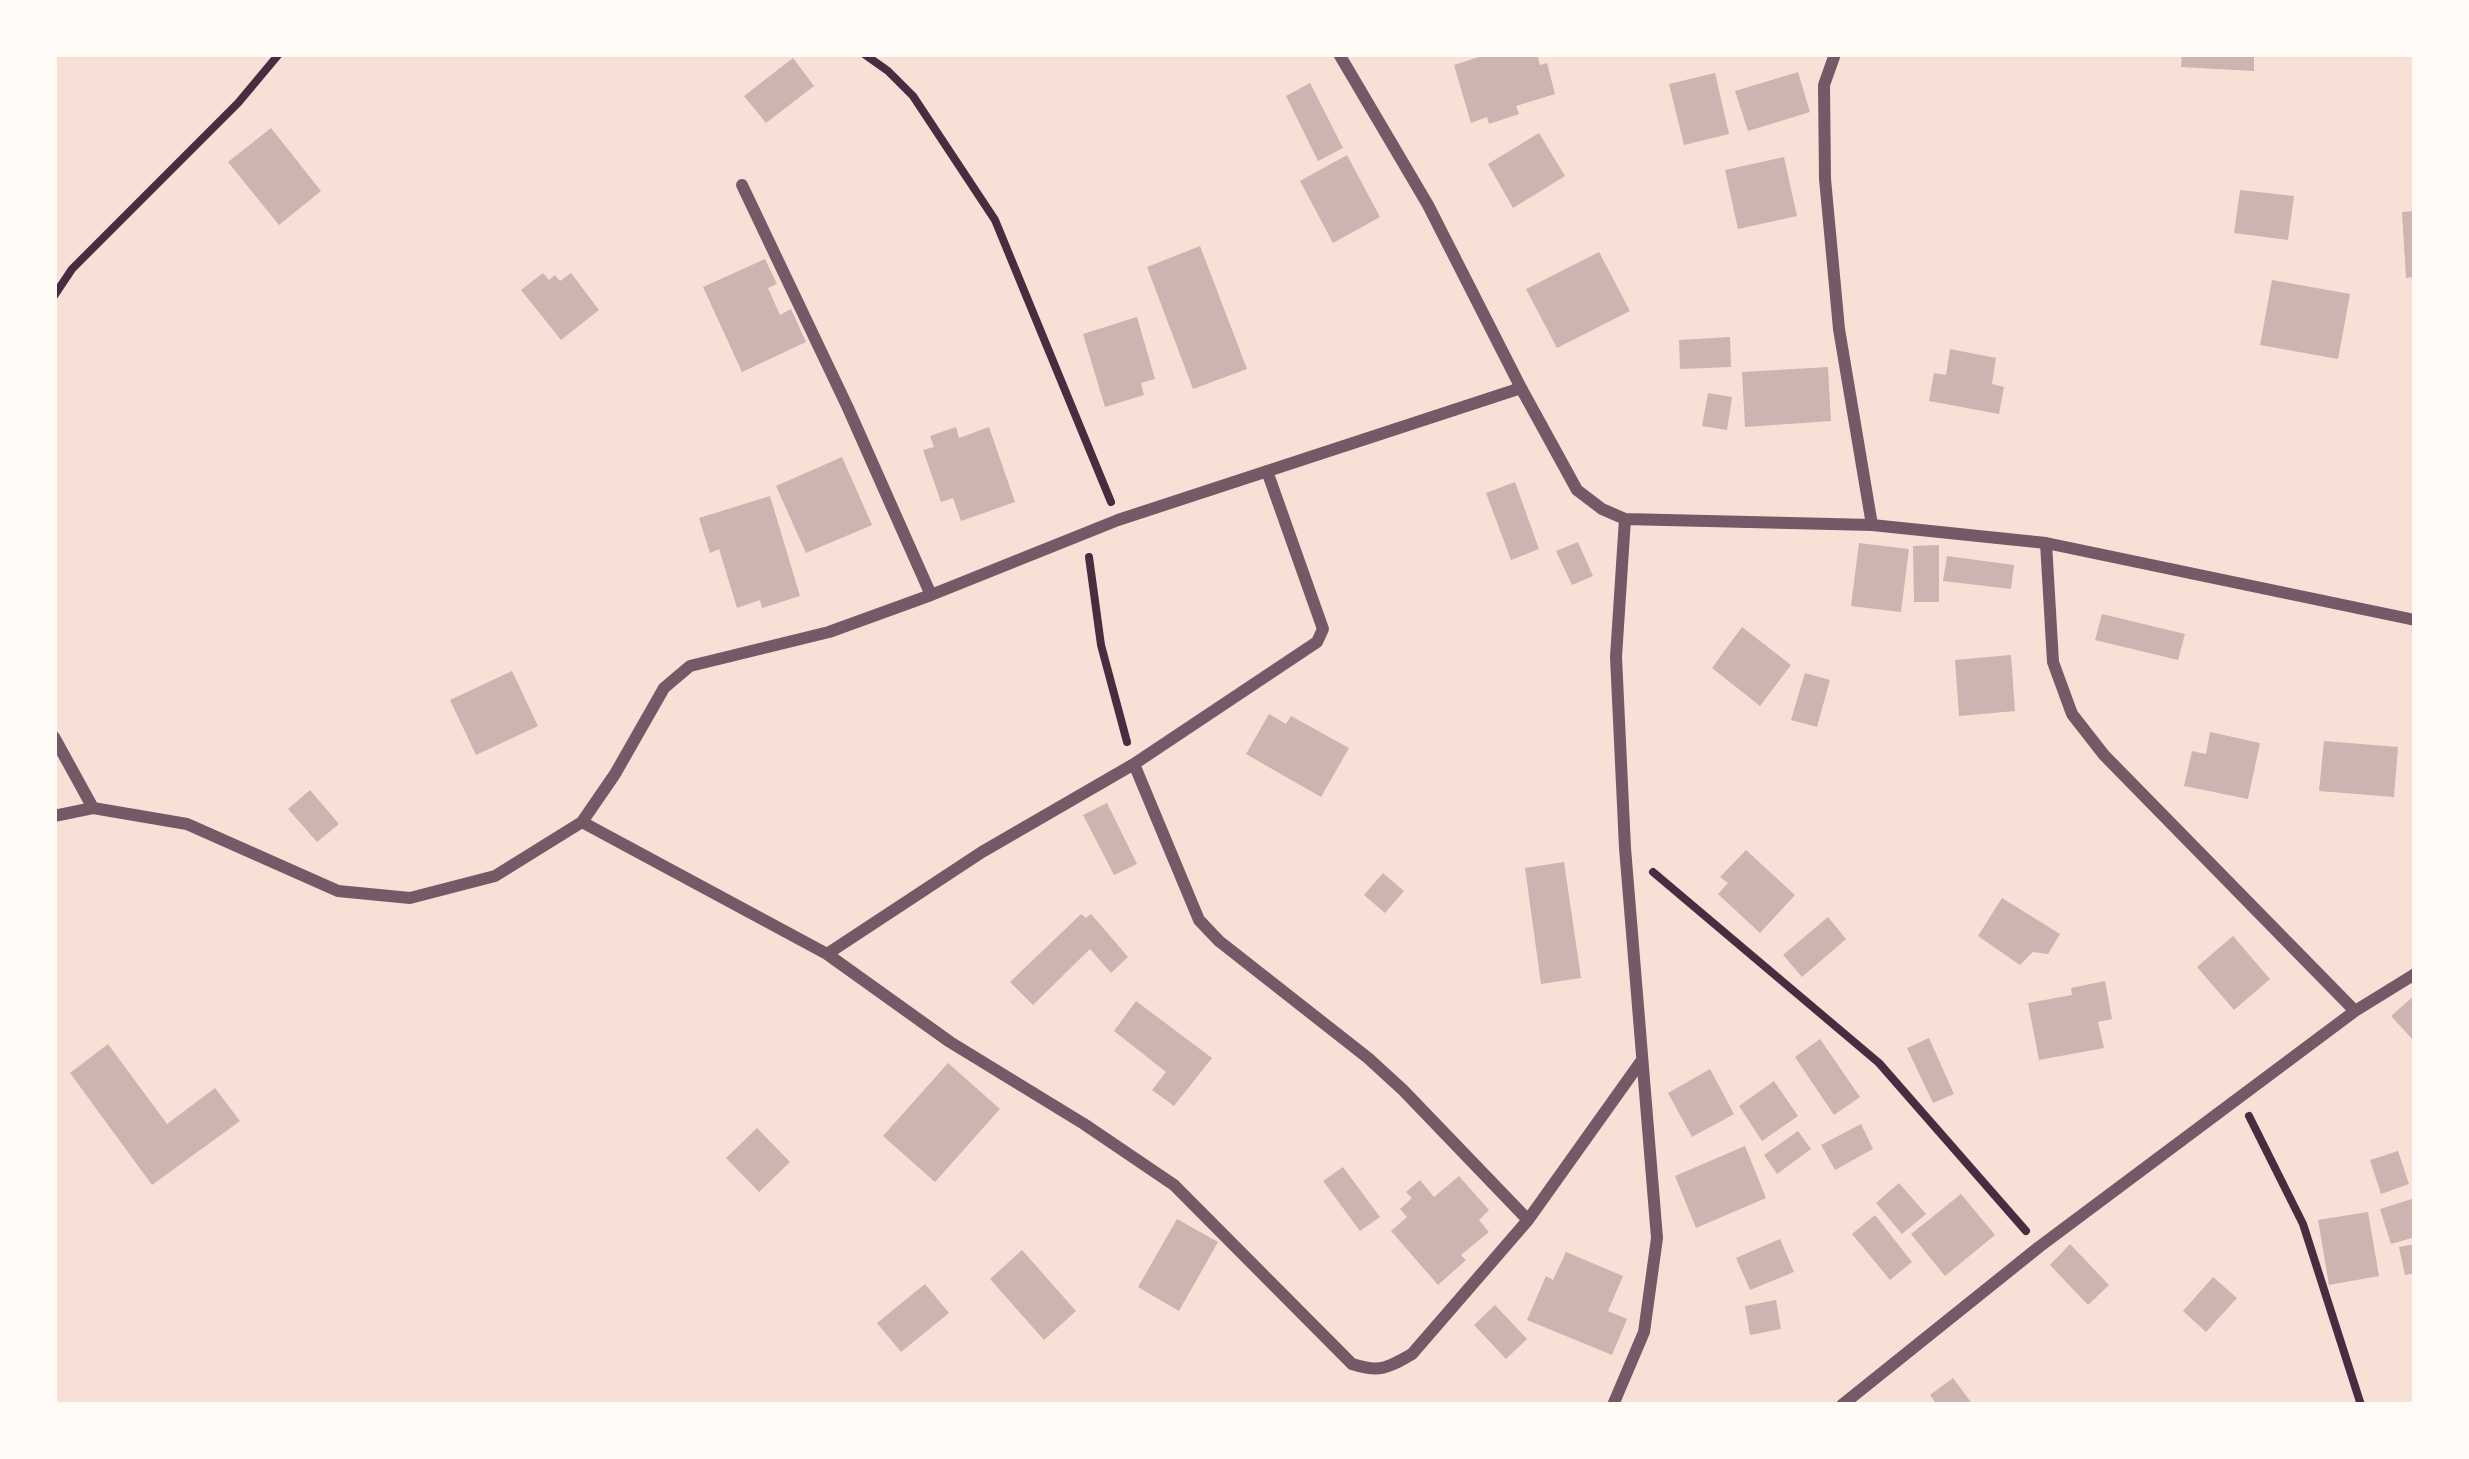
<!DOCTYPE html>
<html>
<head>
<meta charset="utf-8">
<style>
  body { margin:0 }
  #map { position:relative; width:2469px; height:1459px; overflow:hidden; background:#f7e1d7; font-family:"PT Sans",sans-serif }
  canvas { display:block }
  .frame { position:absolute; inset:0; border:57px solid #fffaf5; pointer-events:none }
</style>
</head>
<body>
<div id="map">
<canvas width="2469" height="1459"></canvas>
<div class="frame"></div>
</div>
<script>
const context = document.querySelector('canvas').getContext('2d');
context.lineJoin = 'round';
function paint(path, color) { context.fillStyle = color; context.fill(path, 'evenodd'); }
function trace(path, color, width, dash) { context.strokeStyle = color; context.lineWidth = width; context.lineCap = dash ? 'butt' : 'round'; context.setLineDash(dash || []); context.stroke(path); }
paint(new Path2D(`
  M1488 54H1537L1540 65 1547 63 1555 94 1516 106 1519 114 1489 124 1487 117 1471 123 1454 65Z
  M2182 54H2254V71L2181 67Z
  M793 58 814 86 766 123 744 96Z
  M1798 72 1810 112 1748 131 1735 91Z
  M1715 73 1729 134 1684 145 1669 84Z
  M1310 83 1343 148 1318 161 1286 96Z
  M271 128 321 191 279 225 228 162Z
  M1539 133 1565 176 1513 208 1488 164Z
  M1347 155 1380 217 1333 243 1300 181Z
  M1784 157 1797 216 1738 229 1725 170Z
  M2240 190 2294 196 2288 240 2234 233Z
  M2415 211V277L2406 278 2402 212Z
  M1200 246 1247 369 1193 389 1147 267Z
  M1599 252 1630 311 1557 348 1526 289Z
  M765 259 777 284 768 288 780 315 791 309 806 342 742 372 703 287Z
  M543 273 549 280 555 275 560 281 571 273 599 310 561 340 521 290Z
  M2272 280 2350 294 2338 359 2260 345Z
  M1137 317 1155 379 1141 383 1144 395 1105 407 1083 334Z
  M1730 337 1731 367 1680 369 1679 340Z
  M1950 349 1996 358 1992 384 2004 387 1999 414 1929 401 1934 373 1946 375Z
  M1828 367 1831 421 1745 427 1742 372Z
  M1708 393 1732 397 1727 430 1702 426Z
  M956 427 959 438 989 427 1015 502 961 521 953 498 941 502 923 450 934 447 930 436Z
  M842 457 872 525 806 553 776 486Z
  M1515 482 1539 549 1511 560 1486 493Z
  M770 496 800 596 762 608 760 600 737 608 719 549 710 553 699 518Z
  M1578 542 1593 576 1572 585 1556 551Z
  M1859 543 1909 549 1901 612 1851 606Z
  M1939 545V602H1914L1913 546Z
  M1947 556 2014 565 2011 589 1943 581Z
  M2102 614 2185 634 2178 660 2095 640Z
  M1742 627 1791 665 1760 706 1712 668Z
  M2011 655 2015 711 1959 716 1955 660Z
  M512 671 538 726 476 755 450 700Z
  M1805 673 1830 680 1817 727 1791 720Z
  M1269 714 1286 724 1291 716 1349 748 1321 797 1246 754Z
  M2210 732 2260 743 2248 799 2184 786 2192 751 2206 754Z
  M2324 741 2398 747 2394 797 2319 791Z
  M310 790 339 824 317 842 288 809Z
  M1107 803 1137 864 1114 875 1083 815Z
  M1746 850 1795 895 1760 933 1718 894 1728 883 1720 877Z
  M1564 862 1581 978 1541 984 1525 868Z
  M1383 873 1404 891 1385 913 1364 895Z
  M2002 898 2060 934 2048 954 2033 952 2020 965 1978 936Z
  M1081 914 1086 918 1091 914 1128 957 1111 973 1090 949 1033 1005 1010 982Z
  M1828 917 1846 939 1802 977 1783 955Z
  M2233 936 2270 979 2234 1010 2197 967Z
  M2105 981 2112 1019 2098 1022 2104 1048 2039 1060 2028 1003 2072 995 2071 988Z
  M2415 995V1042L2391 1016Z
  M1136 1001 1212 1058 1174 1106 1152 1090 1166 1072 1114 1031Z
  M1929 1038 1954 1094 1933 1103 1907 1048Z
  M1820 1039 1860 1097 1834 1115 1795 1057Z
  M108 1044 167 1124 215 1088 240 1121 152 1185 70 1073Z
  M948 1063 1000 1109 935 1182 883 1136Z
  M1710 1069 1734 1114 1692 1137 1668 1093Z
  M1774 1081 1798 1116 1762 1141 1739 1106Z
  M1861 1124 1873 1149 1835 1170 1821 1145Z
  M757 1128 790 1162 759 1192 726 1158Z
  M1798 1131 1811 1149 1777 1174 1764 1155Z
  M1745 1146 1766 1198 1696 1228 1675 1176Z
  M2398 1151 2409 1184 2381 1194 2370 1160Z
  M1343 1167 1380 1217 1360 1231 1323 1181Z
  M1459 1176 1489 1210 1479 1220 1489 1232 1461 1255 1466 1260 1438 1285 1391 1231 1407 1217 1400 1209 1412 1198 1406 1192 1420 1180 1434 1197Z
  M1899 1183 1926 1214 1902 1234 1876 1203Z
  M1961 1194 1995 1235 1945 1276 1911 1234Z
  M2415 1198V1237L2391 1244 2380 1209Z
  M2368 1212 2379 1276 2329 1285 2318 1220Z
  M1875 1215 1912 1262 1890 1280 1852 1234Z
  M1177 1219 1218 1242 1179 1311 1138 1287Z
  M1780 1239 1794 1272 1750 1290 1736 1258Z
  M2070 1244 2109 1285 2088 1305 2050 1265Z
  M2415 1244V1273L2405 1275 2399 1247Z
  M1022 1250 1076 1311 1044 1340 990 1279Z
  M1566 1252 1623 1276 1608 1311 1627 1319 1612 1355 1527 1320 1546 1276 1553 1280Z
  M2213 1277 2237 1298 2206 1332 2183 1311Z
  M925 1284 949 1313 901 1352 877 1323Z
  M1776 1300 1781 1329 1750 1335 1745 1306Z
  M1495 1305 1527 1339 1506 1359 1474 1325Z
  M1953 1378 1973 1405H1937L1930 1395Z`), '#ccb4b1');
trace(new Path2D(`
  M864 54 888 71 913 96 995 220 1111 502
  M54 296 72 269 238 103 279 54
  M1089 557 1101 645 1127 742
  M1653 872 1879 1063 2026 1231
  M2249 1116 2303 1224 2361 1405`), '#4a2c40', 8);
trace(new Path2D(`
  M1339 54 1428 205 1521 388 1577 490 1602 509 1625 519 1872 525 2046 543 2415 620
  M1835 54 1824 85 1825 179 1839 329 1872 525
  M742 185 848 408 931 595
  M2046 543 2053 662 2072 714 2104 755 2355 1011
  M54 737 93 808
  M1134 764 1199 920 1219 941 1368 1058 1403 1090 1528 1220
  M54 816 93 808 187 824 338 891 410 898 495 876 582 822 615 774 664 688 690 666 829 632 931 595 1118 520 1521 388
  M582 822 827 954 950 1042 1084 1124 1174 1185 1352 1364C1380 1373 1388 1368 1412 1354L1528 1220 1642 1060
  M827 954 982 852 1134 764 1317 642 1323 629 1267 471
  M1613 1405 1644 1332 1657 1238 1625 848 1616 657 1625 519
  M1842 1405 2039 1247 2355 1011 2415 974`), '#755966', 12);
</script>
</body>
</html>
